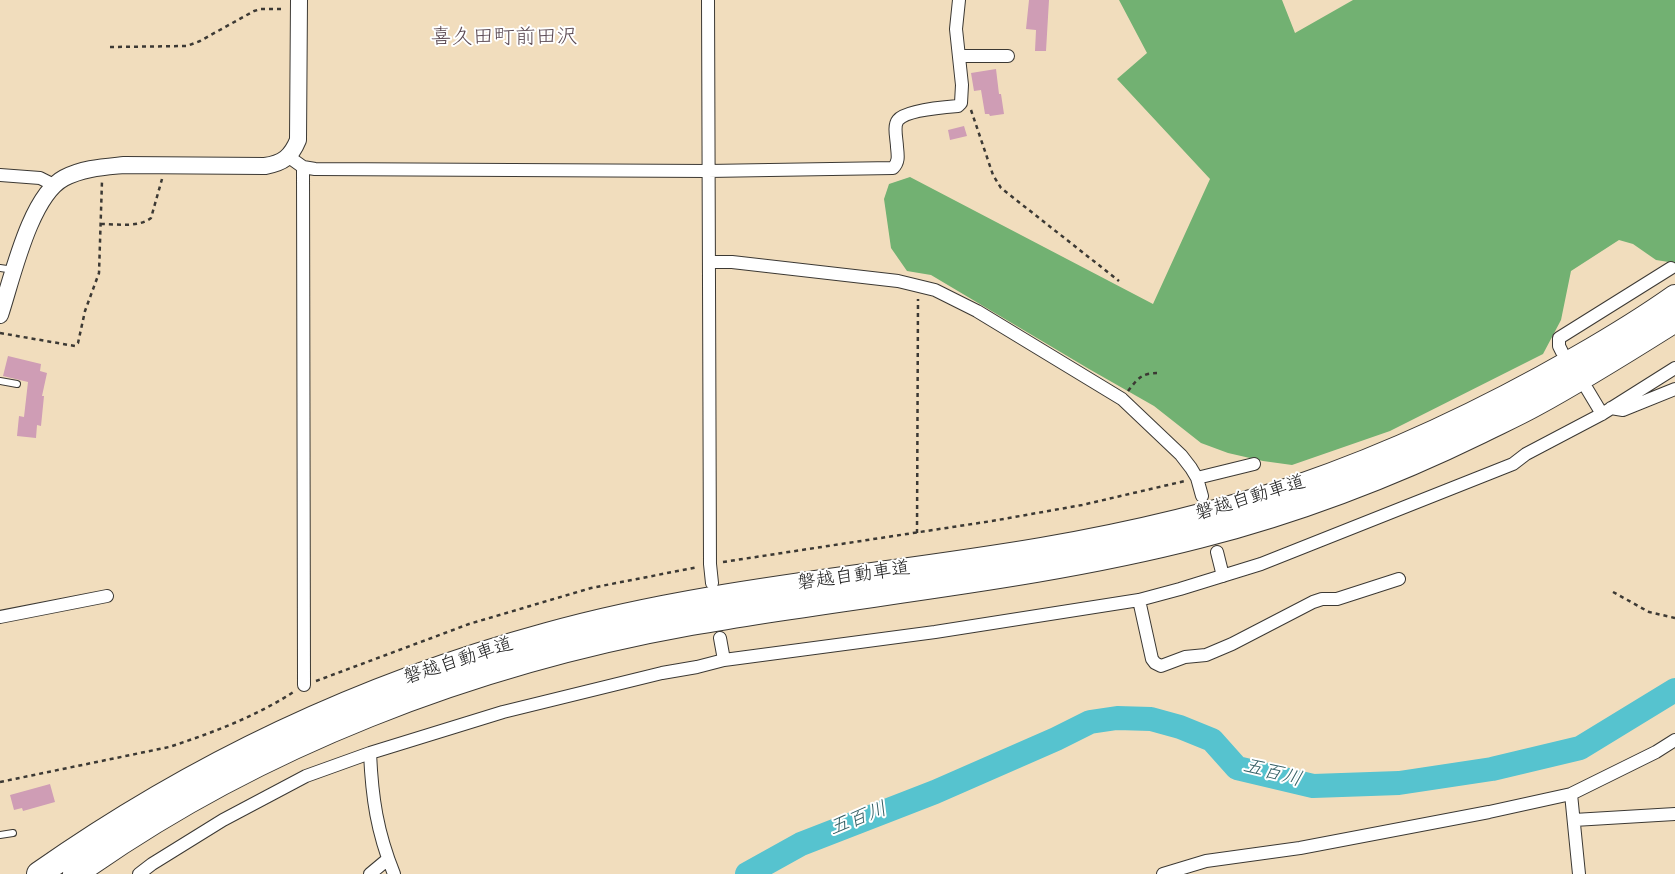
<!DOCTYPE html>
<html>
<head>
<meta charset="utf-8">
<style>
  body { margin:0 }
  canvas { display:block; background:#f1ddbd }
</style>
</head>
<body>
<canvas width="1675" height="874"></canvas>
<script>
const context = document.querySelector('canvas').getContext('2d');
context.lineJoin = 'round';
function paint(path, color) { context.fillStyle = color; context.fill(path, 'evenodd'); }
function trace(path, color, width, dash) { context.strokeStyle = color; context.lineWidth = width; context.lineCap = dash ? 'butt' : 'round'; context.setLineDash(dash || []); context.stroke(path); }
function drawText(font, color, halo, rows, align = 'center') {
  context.font = font + ' "Gochi Hand","Klee One",sans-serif'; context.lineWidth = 4; context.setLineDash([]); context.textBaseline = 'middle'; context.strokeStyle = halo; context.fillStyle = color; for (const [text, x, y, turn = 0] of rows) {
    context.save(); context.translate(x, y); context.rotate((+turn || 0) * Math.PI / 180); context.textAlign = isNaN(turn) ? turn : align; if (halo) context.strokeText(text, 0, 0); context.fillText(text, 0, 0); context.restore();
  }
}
paint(new Path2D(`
  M1119 0H1282L1295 33 1353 0H1675V263L1656 260 1633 244 1619 240 1571 271 1561 320 1543 354 1390 431 1292 465 1263 461 1228 453 1201 443 1154 406 1089 369 931 275 907 271 891 248 884 199 889 184 910 177 1153 304 1210 179 1117 79 1147 53Z`), '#72b172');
trace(new Path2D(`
  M747 874 801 844 935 792 1056 739 1090 722 1117 718 1151 719 1180 727 1212 740 1237 768 1313 786 1399 783 1492 769 1580 748 1675 690`), '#56c3cf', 24);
paint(new Path2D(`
  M1029 0H1049L1046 51H1035L1036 30 1026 29Z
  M996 69 999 94H1001L1004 114 990 116 989 114H985L981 90 974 91 971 73Z
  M964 126 967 136 950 140 948 130Z
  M8 356 41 364 40 371 47 373 42 396H44L41 426 37 425 36 438 17 436 19 416 24 417 28 382 3 376Z
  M50 784 55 802 23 811 22 808 14 810 10 795Z`), '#cf9db5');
const service = new Path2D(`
  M0 268 14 270
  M0 381 17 384
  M0 835 13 833`);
const minor = new Path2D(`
  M708 0 710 564 712 583
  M959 56H1008
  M289 157 303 167 315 169 708 171 893 168C899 162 898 156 897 147 897 140 893 126 898 120 906 110 945 107 958 106L961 103 962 85 956 29 959 0
  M303 167 304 685
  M0 175 40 178 54 185
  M709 262H732L898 281 935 290 977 311 1122 399 1181 455 1191 468 1197 478 1202 496
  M1562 352 1559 346V338L1671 268
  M1587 389 1602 414
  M1611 408 1623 410 1675 389
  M1197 478 1254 464
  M1217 552 1223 576
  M1139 600 1152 659 1155 663 1161 666 1185 657 1206 655 1232 644 1313 602 1322 599H1337L1399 579
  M0 617 107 596
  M720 638 724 660
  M370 753C372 798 377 832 394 874
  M1571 794 1579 874
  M1574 820 1675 814
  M139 874 152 864 223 820 306 776 370 753 503 712 662 673 697 667 724 660 935 632 1139 600 1180 589 1261 564 1513 464 1526 454 1602 414 1675 368
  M370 874 388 859
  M1163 874 1206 861 1300 848 1489 812 1571 794 1656 752 1675 740`);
const tertiary = new Path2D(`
  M0 315C12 279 30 196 64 178 83 168 104 167 124 165L265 166C283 163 291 157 298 140L299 0`);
const motorway = new Path2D(`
  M39 874C194 765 364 685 547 635 708 590 877 578 1041 550 1128 535 1215 515 1298 487 1395 454 1489 409 1578 358 1611 339 1644 319 1675 297
  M75 874C255 745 473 662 691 623 860 593 1032 579 1199 536 1297 511 1391 475 1481 431 1499 422 1517 414 1535 404 1583 378 1629 349 1675 320`);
trace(service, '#3c3934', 8);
trace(minor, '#3c3934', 14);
trace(tertiary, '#3c3934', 18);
trace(motorway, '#3c3934', 26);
trace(new Path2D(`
  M110 47 187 46 200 41 254 11 261 9H285
  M971 110 993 175 1001 188 1119 281
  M101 224C117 224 138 228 151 218L162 179
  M0 333 69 345 75 346 78 343 85 311 99 273 102 181
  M1128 391C1139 377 1142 373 1159 373
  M917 533 918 299
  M723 562 992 521 1082 505 1185 481
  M1613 592 1649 612 1675 618
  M316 681 469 624 591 588 698 567
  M0 782 169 747C212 733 257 716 295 691`), '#3c3934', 2.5, [4, 4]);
trace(service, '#fff', 6);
trace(minor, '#fff', 12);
trace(tertiary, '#fff', 16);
trace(motorway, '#fff', 24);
drawText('19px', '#1c1c1c', '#fff', [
  ["磐越自動車道",1251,500,-17],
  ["磐越自動車道",854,578,-8],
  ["磐越自動車道",459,663,-18]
]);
drawText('italic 20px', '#335f64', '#fff', [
  ["五百川",1272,775,15],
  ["五百川",859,821,-21]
]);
drawText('21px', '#5b4952', '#fff', [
  ["喜久田町前田沢",504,40]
]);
</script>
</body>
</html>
